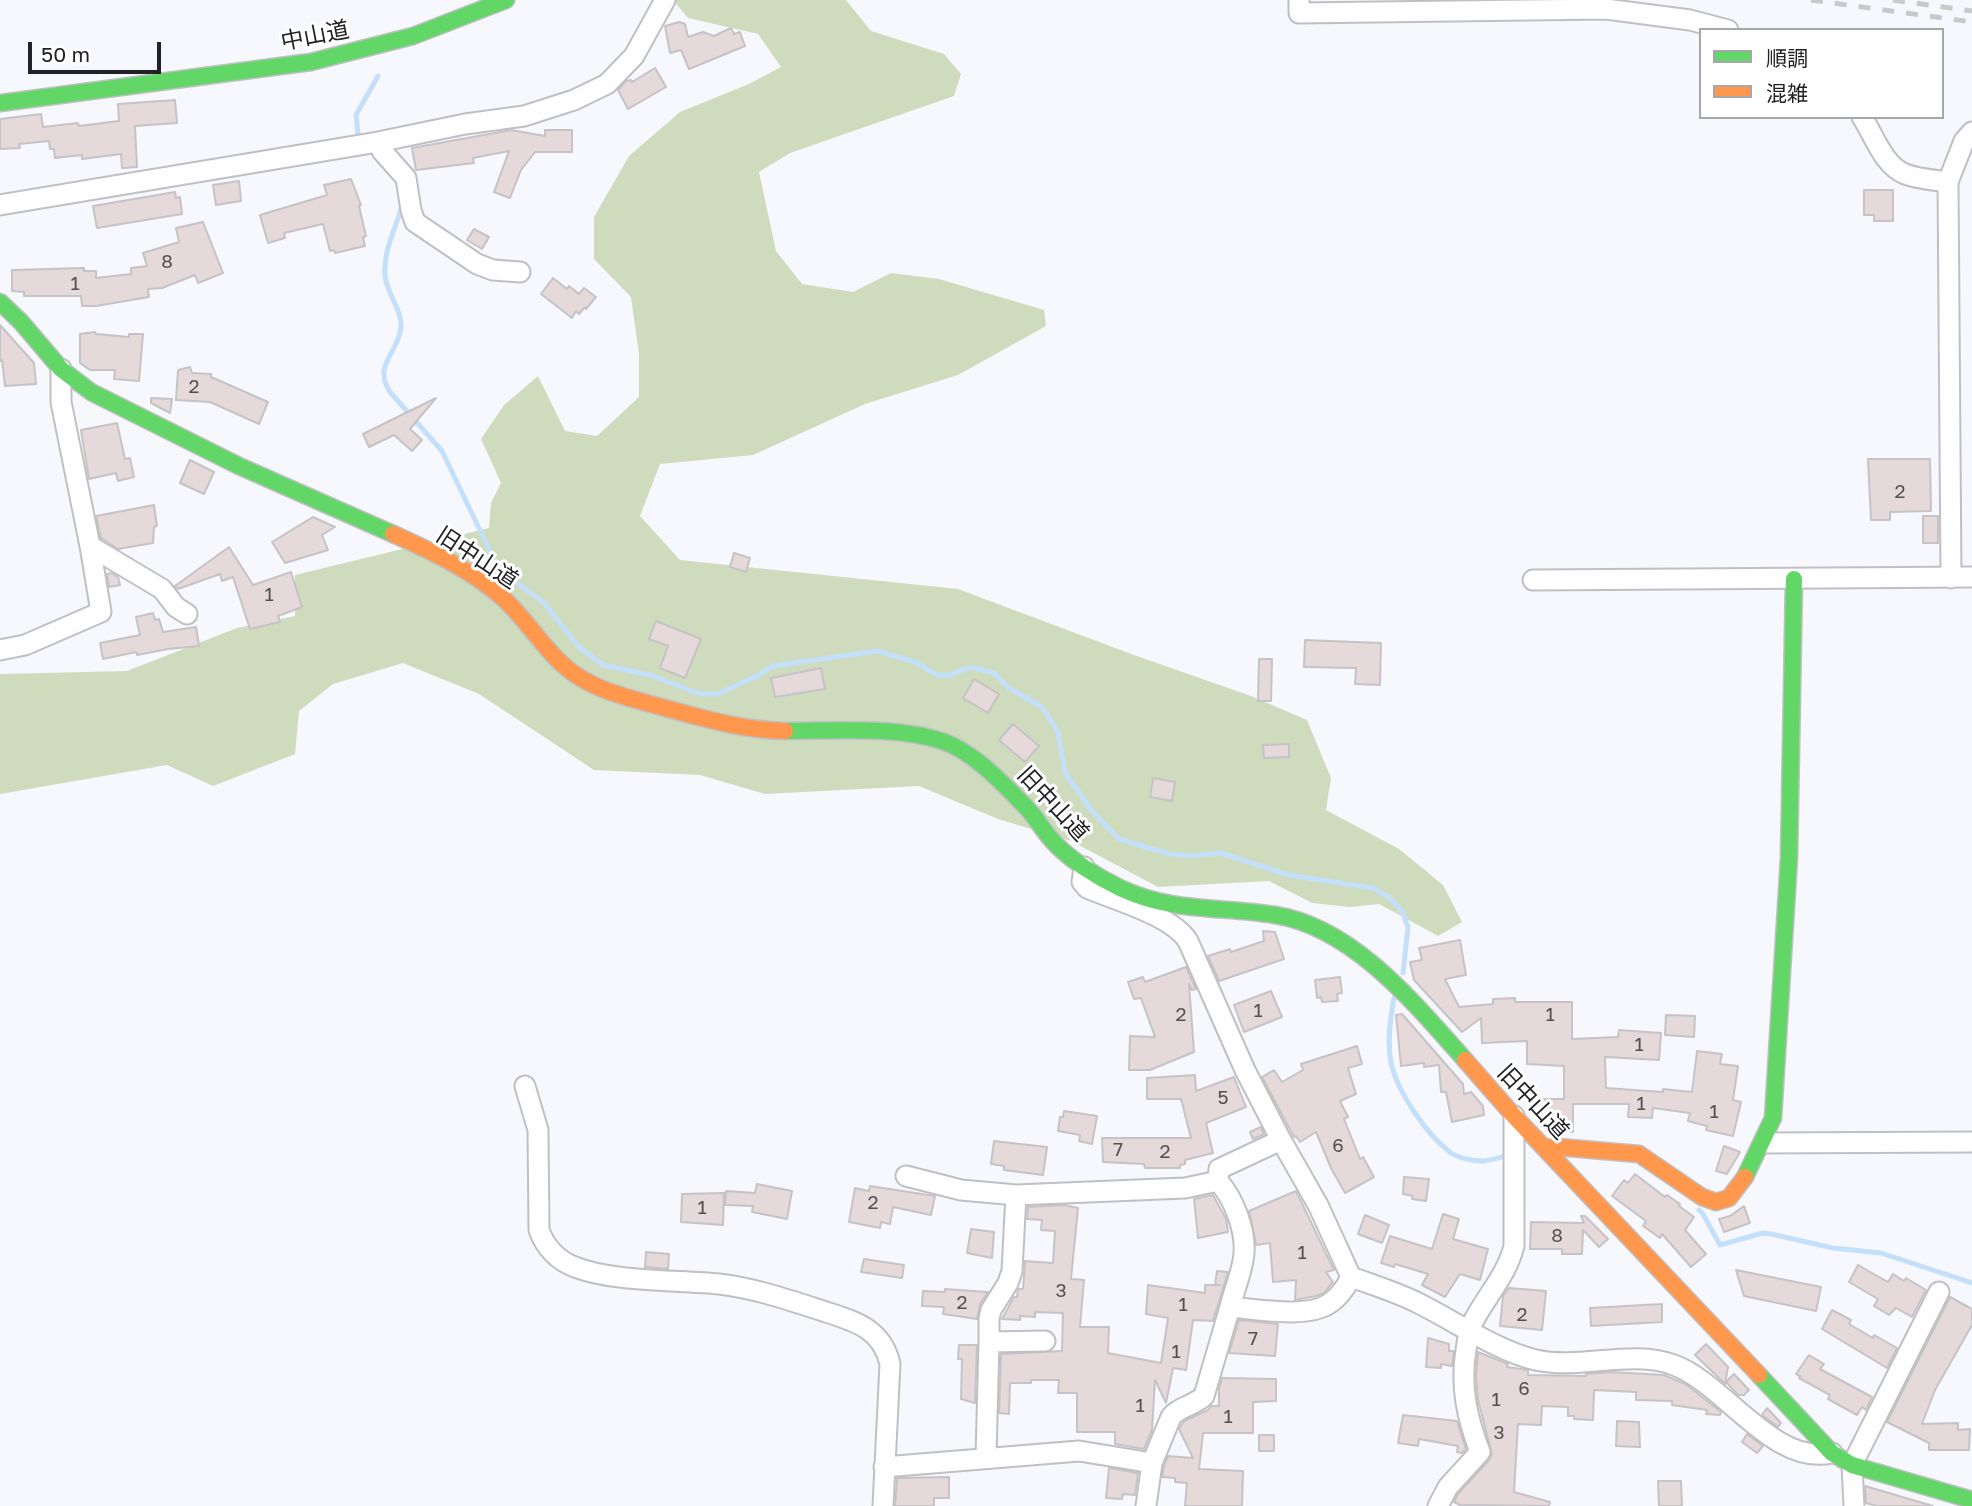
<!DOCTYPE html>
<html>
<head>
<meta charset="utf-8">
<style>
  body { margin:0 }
  #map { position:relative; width:1972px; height:1506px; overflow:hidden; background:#f7f8fd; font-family:"Golos Text","Noto Sans JP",sans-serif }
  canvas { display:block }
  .legend { position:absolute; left:1699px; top:28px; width:245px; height:91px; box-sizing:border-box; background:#fff; border:2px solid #a7a7a8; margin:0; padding:9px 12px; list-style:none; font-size:21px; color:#222226 }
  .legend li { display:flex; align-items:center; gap:14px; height:35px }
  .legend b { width:35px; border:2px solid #a7a7a8 }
  .scale { position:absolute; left:28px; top:42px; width:133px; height:32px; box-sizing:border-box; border:4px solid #222226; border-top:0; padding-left:9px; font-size:21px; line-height:24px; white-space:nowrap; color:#222226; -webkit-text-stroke:5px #fff; paint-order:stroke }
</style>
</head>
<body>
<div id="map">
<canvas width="1972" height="1506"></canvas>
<ul class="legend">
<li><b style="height:9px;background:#63d668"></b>順調</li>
<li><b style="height:9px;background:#ff974d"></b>混雑</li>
</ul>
<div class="scale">50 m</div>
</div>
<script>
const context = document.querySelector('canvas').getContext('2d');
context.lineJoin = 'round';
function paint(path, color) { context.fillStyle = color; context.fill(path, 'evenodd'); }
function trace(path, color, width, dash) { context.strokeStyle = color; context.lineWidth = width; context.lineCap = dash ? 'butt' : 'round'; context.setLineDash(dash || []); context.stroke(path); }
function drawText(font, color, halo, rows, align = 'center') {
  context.font = font + ' "Golos Text","Noto Sans JP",sans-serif'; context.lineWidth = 6; context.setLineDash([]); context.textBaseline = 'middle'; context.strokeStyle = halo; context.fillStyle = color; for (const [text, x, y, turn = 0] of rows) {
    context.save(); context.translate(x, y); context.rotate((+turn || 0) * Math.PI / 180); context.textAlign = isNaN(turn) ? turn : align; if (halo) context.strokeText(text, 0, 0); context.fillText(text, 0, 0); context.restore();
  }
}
paint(new Path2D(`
  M673 0H846L871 31 944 54 961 74 954 96 790 153 759 172 776 251 802 284 853 292 891 273 939 279 1044 310 1046 326 958 375 865 404 753 455 660 464 640 516 680 560 958 589 1134 655 1251 696 1307 720 1331 778 1326 810 1399 849 1443 885 1462 922 1438 936 1379 904 1350 907 1312 903 1269 881 1158 887 1071 841 998 819 919 786 765 794 700 775 594 770 479 694 403 663 333 684 299 711 295 754 213 786 167 765 0 794V674L127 671 237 628 295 616V575L489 528 491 503 501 483 481 439 504 405 538 376 565 431 597 436 639 397V354L631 297 594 259V217L629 156 680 112 749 84 781 67 758 34 688 18Z`), '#cfdbbd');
trace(new Path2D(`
  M358 134 356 115 378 76
  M403 202C397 227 383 249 385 275 386 293 402 309 401 327 399 353 372 364 390 392L442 451 499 570 543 602 579 647 603 665 650 675 700 694H717L755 677 773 666 877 651 915 662 937 675H951L967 668H975L994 673 1009 688 1042 707 1058 732 1065 773 1093 812 1119 839 1169 854 1192 856 1221 853 1288 875 1373 888 1390 898 1402 911 1408 927 1403 973
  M1394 998C1390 1020 1387 1042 1391 1063 1398 1093 1427 1135 1451 1153 1459 1158 1473 1161 1482 1161 1491 1161 1501 1157 1509 1155
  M1699 1210 1703 1214 1720 1245 1763 1233 1771 1234 1833 1248 1881 1253 1972 1283`), '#c4dffa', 5);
const building = new Path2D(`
  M679 22 685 24 688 37 703 32 714 36 731 28 734 34 740 32 745 46 689 69 681 50 670 53 665 26Z
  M655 68 666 87 628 109 618 90 626 81 631 80 632 82Z
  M175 100 177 123 135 126 137 167 122 168 121 154 82 159V155L55 158 54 149H50L49 141 19 144 20 148 0 149V119L41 114 43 127 78 123 79 126 119 121 118 104Z
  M511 130 545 136V130H572V152H535L521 170 510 198 494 192 509 151 473 158 474 163 416 170 412 148Z
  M351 179 361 205 359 206 366 236 363 237 365 246 335 253 334 250 330 251 323 224 284 233 285 238 268 243 260 215 327 195 324 185Z
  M239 181 241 201 216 205 213 185Z
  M1864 190H1893V221H1874V215H1864Z
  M175 192 176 198 180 197 182 214 97 228 93 206Z
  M203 222 223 273 198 283 195 275 162 288 148 289 149 297 96 306H82L81 296H24V292L12 291V270L84 268V271H96V278L131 274V268L147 266 143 253 179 242 176 228Z
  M474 229 489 237 482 249 467 240Z
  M553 278 567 289 569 286 579 294 584 288 596 297 586 309 585 307 579 314 576 311 572 318 541 294Z
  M0 325 34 363 36 384 5 386 2 360 0 361Z
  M95 332 96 334 129 337V334H143L139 381 114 379 115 370H90L80 363V334Z
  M190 367 192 373 211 374V377L268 402 259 424 210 402 176 400 178 370Z
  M151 398 172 399 170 413 151 403Z
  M436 398 410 429 422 440 412 451 394 435 369 447 363 434Z
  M117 423 125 459 130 458 134 477 118 481 116 473 89 479 81 430Z
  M1868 459H1930L1931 511 1890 512V520H1871Z
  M190 460 214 472 204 494 180 483Z
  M154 505 157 526 154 527 153 543 118 549 101 538 96 516Z
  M1923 516H1938V543H1923Z
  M313 517 335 527 322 535 328 550 285 563 272 542Z
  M229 547 253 585 291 572 302 607 278 616 280 622 250 629 233 577 222 581 220 574 178 589 175 586Z
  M734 553 750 558 746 572 730 567Z
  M111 573 118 577 120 585 109 587 107 574Z
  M153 613 155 620 159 619 163 632 196 627 199 646 168 649 137 655 136 652 103 659 100 643 140 635 136 617Z
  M656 621 701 639 685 678 660 668 668 646 649 639Z
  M1305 640 1381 643 1380 685 1355 684 1356 668 1304 667Z
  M1259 659H1272L1271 701H1258Z
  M821 668 825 689 775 697 771 678Z
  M974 679 999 694 988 713 963 698Z
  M1013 724 1039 746 1025 762 999 740Z
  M1289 744V757L1264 758 1263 745Z
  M1153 778 1175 782 1172 801 1150 797Z
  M1263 931 1275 932 1284 959 1219 981 1208 956 1230 949 1231 952 1264 941Z
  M1460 940 1466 975 1445 979 1459 1007 1493 1004V999L1515 998V1002H1572V1039L1618 1037 1619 1030 1661 1033 1659 1060 1605 1057 1606 1088 1663 1092V1089L1692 1092 1697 1051 1722 1054 1720 1064 1738 1066 1733 1100 1741 1102 1733 1136 1706 1130 1707 1126 1688 1121 1690 1113 1653 1108 1652 1118 1628 1117 1629 1104H1573V1132L1558 1130V1117L1536 1115V1099H1564V1066L1527 1064V1041L1482 1043 1481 1018 1462 1032 1414 980 1410 962 1422 960 1419 948Z
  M1186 967 1196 989 1192 990 1189 984 1194 1052 1150 1070H1129L1130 1036 1155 1037 1141 998 1134 999 1128 982 1143 977 1145 982Z
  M1340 977 1342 993 1337 994 1338 1001 1322 1002 1321 997 1317 998 1315 980Z
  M1271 991 1282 1017 1244 1032 1234 1005Z
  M1402 1014 1463 1084 1464 1094 1471 1092 1483 1106 1484 1115 1452 1122 1446 1092H1441L1439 1065 1424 1067V1063L1401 1066 1396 1015Z
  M1666 1015 1695 1016 1694 1037 1665 1035Z
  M1357 1046 1362 1064 1348 1068 1356 1094 1340 1101 1348 1117 1344 1119 1360 1159 1363 1157 1374 1177 1345 1193 1331 1168 1316 1132 1300 1142 1296 1136 1294 1137 1262 1077 1274 1070 1282 1082 1303 1070 1301 1064Z
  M1195 1075 1196 1091 1234 1077 1246 1107 1206 1123 1213 1153 1185 1160V1164L1180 1165V1168H1145L1144 1164 1103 1162 1102 1138H1191L1181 1099H1147V1078Z
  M1064 1111 1097 1116 1092 1144 1079 1141 1080 1135 1058 1131 1060 1117H1063Z
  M1261 1127 1264 1134 1253 1139 1250 1132Z
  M994 1141 1047 1147 1043 1175 1004 1170V1166L991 1164Z
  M1724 1146 1740 1152 1727 1174 1716 1171Z
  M1635 1174 1665 1197 1667 1195 1680 1204 1679 1206 1694 1217 1685 1230 1706 1254 1691 1267 1662 1234 1660 1238 1643 1226 1646 1221 1612 1196 1624 1180 1628 1183Z
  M1404 1177 1429 1179 1426 1201 1412 1199 1413 1196 1403 1194Z
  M757 1184 792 1191 787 1219 752 1212 753 1206 725 1205 726 1191 755 1193Z
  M870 1186 935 1196 931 1215 893 1207 890 1224 881 1222 880 1228 849 1222 855 1188 869 1191Z
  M1296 1191 1334 1270 1326 1272 1333 1282 1324 1293 1316 1296 1295 1300 1296 1280 1273 1282 1270 1243 1256 1245 1249 1211Z
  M724 1193 723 1225 681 1222 682 1194Z
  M1213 1195 1226 1219 1228 1232 1198 1238 1194 1199Z
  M1064 1205 1078 1208 1071 1279 1084 1280 1080 1327H1109L1108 1353 1161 1363 1168 1318 1146 1314 1148 1285 1205 1293V1285H1220H1215L1217 1271 1228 1272 1213 1321 1193 1320 1186 1370 1173 1368 1166 1403 1155 1380 1152 1430 1144 1449 1115 1444V1432H1077V1393H1058L1059 1380H1031V1383H1010L1009 1414 999 1413 1001 1354 1062 1351 1063 1313 1035 1312V1317L1020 1316V1320L1002 1319 1014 1297H1017L1018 1289H1023L1025 1261 1053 1263 1055 1231 1041 1230 1042 1220 1027 1219 1028 1207Z
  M1744 1206 1750 1223 1724 1232 1719 1219 1730 1216Z
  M1443 1214 1459 1219 1453 1239 1488 1249 1480 1280 1460 1274 1445 1297 1422 1285 1428 1274 1395 1264 1394 1267 1381 1263 1390 1236 1432 1249Z
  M1365 1215 1389 1225 1382 1243 1358 1234Z
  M1581 1216H1585L1608 1239 1599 1247 1583 1230 1582 1254H1562V1249H1530L1531 1222 1584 1223Z
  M971 1229 994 1232 992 1258 967 1253Z
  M646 1252 669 1254 668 1269 645 1267Z
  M864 1259 904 1265 902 1278 861 1272Z
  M1858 1265 1888 1282 1893 1274 1904 1281 1906 1278 1926 1290 1912 1317 1896 1308 1889 1315 1874 1306 1878 1299 1849 1282Z
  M1736 1270 1821 1287 1816 1311 1744 1296Z
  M1509 1288 1546 1291 1542 1330 1500 1326 1503 1296Z
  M945 1289 988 1292 980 1304 977 1319 943 1314 944 1307 922 1306 923 1291 945 1292Z
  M1950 1297 1972 1309V1325L1935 1390 1922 1424 1958 1423V1430L1970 1429 1969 1450H1929V1443L1887 1422Z
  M1662 1304V1322L1591 1326 1590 1308Z
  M1832 1310 1851 1320 1849 1324 1873 1338 1874 1335 1897 1348 1887 1368 1822 1329Z
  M1239 1320 1278 1324 1275 1356 1229 1353Z
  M1428 1338 1449 1344V1351H1454L1452 1366 1441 1364V1368L1426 1367Z
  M1706 1344 1728 1367 1725 1384 1695 1355Z
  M959 1345H977L975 1403 961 1399 962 1359H958Z
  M1478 1352 1508 1364 1507 1367 1528 1370V1375L1586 1376V1374L1611 1372 1664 1375 1687 1385 1721 1412 1720 1415 1706 1414 1707 1410 1672 1405V1401L1636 1400V1392L1594 1390 1593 1420 1574 1419V1416H1568V1407L1542 1406 1541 1425 1518 1424 1514 1492 1550 1502 1549 1506 1460 1505 1454 1502 1458 1494 1489 1460 1492 1454 1478 1400 1476 1376Z
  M1809 1355 1824 1364 1820 1369 1872 1397 1866 1410 1862 1407 1857 1415 1828 1399 1830 1395 1799 1378 1800 1376 1796 1374Z
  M1734 1374 1749 1390 1744 1395H1738L1726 1382Z
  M1222 1378 1276 1379V1401L1253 1402V1433H1203L1199 1469 1243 1471 1242 1506H1185L1187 1483 1175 1482V1478L1162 1477 1164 1466 1168 1456 1193 1458 1179 1429 1184 1421 1208 1410 1211 1406H1219V1388Z
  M1767 1408 1781 1423 1778 1427 1762 1415Z
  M1403 1415 1457 1421 1466 1449 1462 1453 1457 1452 1458 1446 1419 1439 1418 1446 1398 1443Z
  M1617 1421 1639 1422 1640 1447 1616 1446Z
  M1747 1434 1763 1446 1757 1453 1742 1442Z
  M1259 1435H1274V1451H1259Z
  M1109 1468 1138 1473 1135 1495 1123 1494 1122 1499 1106 1498Z
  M949 1477V1498H934V1506H895L897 1478Z
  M1658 1481H1681L1682 1506H1659Z
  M1865 1486 1933 1506H1877L1866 1503Z`);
paint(building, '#e5d9da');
trace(building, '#c5c3c5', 2);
const street = new Path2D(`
  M1299 0V13L1606 9 1690 20 1728 30
  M1862 117C1874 135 1883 165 1905 174 1918 179 1934 180 1948 182
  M378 142 382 151 406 178 411 210 415 222 477 264 493 270 520 272
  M0 205 378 142 465 124 524 116 574 100 607 84 634 56 665 0
  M61 369V402L90 546 162 589 176 607 187 614
  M1951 578 1948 182 1964 141 1972 132
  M1533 580 1972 577
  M0 650 25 645 101 612 90 546
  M1084 867 1082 882 1087 888C1117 901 1171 915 1188 941L1245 1070 1281 1140 1318 1205 1351 1277C1373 1285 1396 1292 1416 1302 1453 1320 1497 1351 1536 1360 1580 1370 1632 1349 1674 1365 1725 1384 1773 1466 1832 1453
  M525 1086 538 1130 539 1230C545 1247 558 1261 575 1267 612 1282 677 1280 719 1284 754 1288 789 1300 823 1311 854 1321 882 1328 890 1364L883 1506
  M1764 1143 1972 1142
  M906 1176 961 1190 1016 1195 1185 1188 1218 1181 1219 1169 1281 1140
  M1218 1181C1233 1197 1246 1230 1244 1253 1243 1270 1234 1290 1230 1307
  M989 1342V1319L991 1310 1008 1283 1012 1271 1016 1195
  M986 1457 989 1342 1045 1341
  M884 1467 1079 1451 1152 1463
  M1146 1506 1152 1463 1171 1417C1177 1408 1195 1405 1204 1396L1230 1307C1256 1309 1308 1319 1330 1303 1339 1297 1346 1287 1351 1277
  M1438 1506 1448 1487 1480 1452C1467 1418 1460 1386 1466 1350 1467 1343 1468 1335 1470 1328 1483 1299 1506 1278 1514 1246V1116
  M1854 1506 1852 1465 1939 1292`);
const fast = new Path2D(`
  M0 103 311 62 413 36 506 0
  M0 302 21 322 61 369 91 392 239 466 393 534
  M785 731C833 731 897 726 942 741 974 752 1002 783 1025 806 1035 816 1042 829 1051 839 1068 859 1097 877 1120 888 1173 913 1220 906 1275 915 1353 927 1416 1005 1465 1060
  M1745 1177 1773 1118 1789 858 1794 579
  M1759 1375 1832 1453 1852 1465 1972 1500`);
const slow = new Path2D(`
  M393 534C431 551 471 570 503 598 525 618 541 645 563 665 592 691 630 698 665 708 705 719 743 730 785 731
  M1465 1060 1514 1116 1759 1375
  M1545 1148 1558 1147 1639 1154 1702 1197 1716 1202 1729 1198 1745 1177`);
trace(street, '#c0c0c4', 23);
trace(fast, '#c0c0c4', 19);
trace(slow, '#c0c0c4', 19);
trace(street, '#fefeff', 19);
trace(fast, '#63d668', 16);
trace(slow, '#ff974d', 16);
trace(new Path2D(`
  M1811 0 1972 22
  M1893 0 1972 11`), '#c9c9ca', 5, [12, 12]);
drawText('19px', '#535053', null, [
  ["8",167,262],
  ["1",75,284],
  ["2",194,387],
  ["2",1900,492],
  ["1",269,595],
  ["1",1258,1011],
  ["2",1181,1015],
  ["1",1550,1015],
  ["1",1639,1045],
  ["5",1223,1098],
  ["1",1641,1104],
  ["1",1714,1112],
  ["6",1338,1146],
  ["7",1118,1150],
  ["2",1165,1152],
  ["2",873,1203],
  ["1",702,1208],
  ["8",1557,1236],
  ["1",1302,1253],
  ["3",1061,1291],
  ["2",962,1303],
  ["1",1183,1305],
  ["2",1522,1315],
  ["7",1253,1339],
  ["1",1176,1352],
  ["6",1524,1389],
  ["1",1496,1400],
  ["1",1140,1406],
  ["1",1228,1417],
  ["3",1499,1433]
]);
drawText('23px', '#222226', '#fff', [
  ["中山道",315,36,-11],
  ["旧中山道",477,558,33],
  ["旧中山道",1053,804,47],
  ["旧中山道",1533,1102,47]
]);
</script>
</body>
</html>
